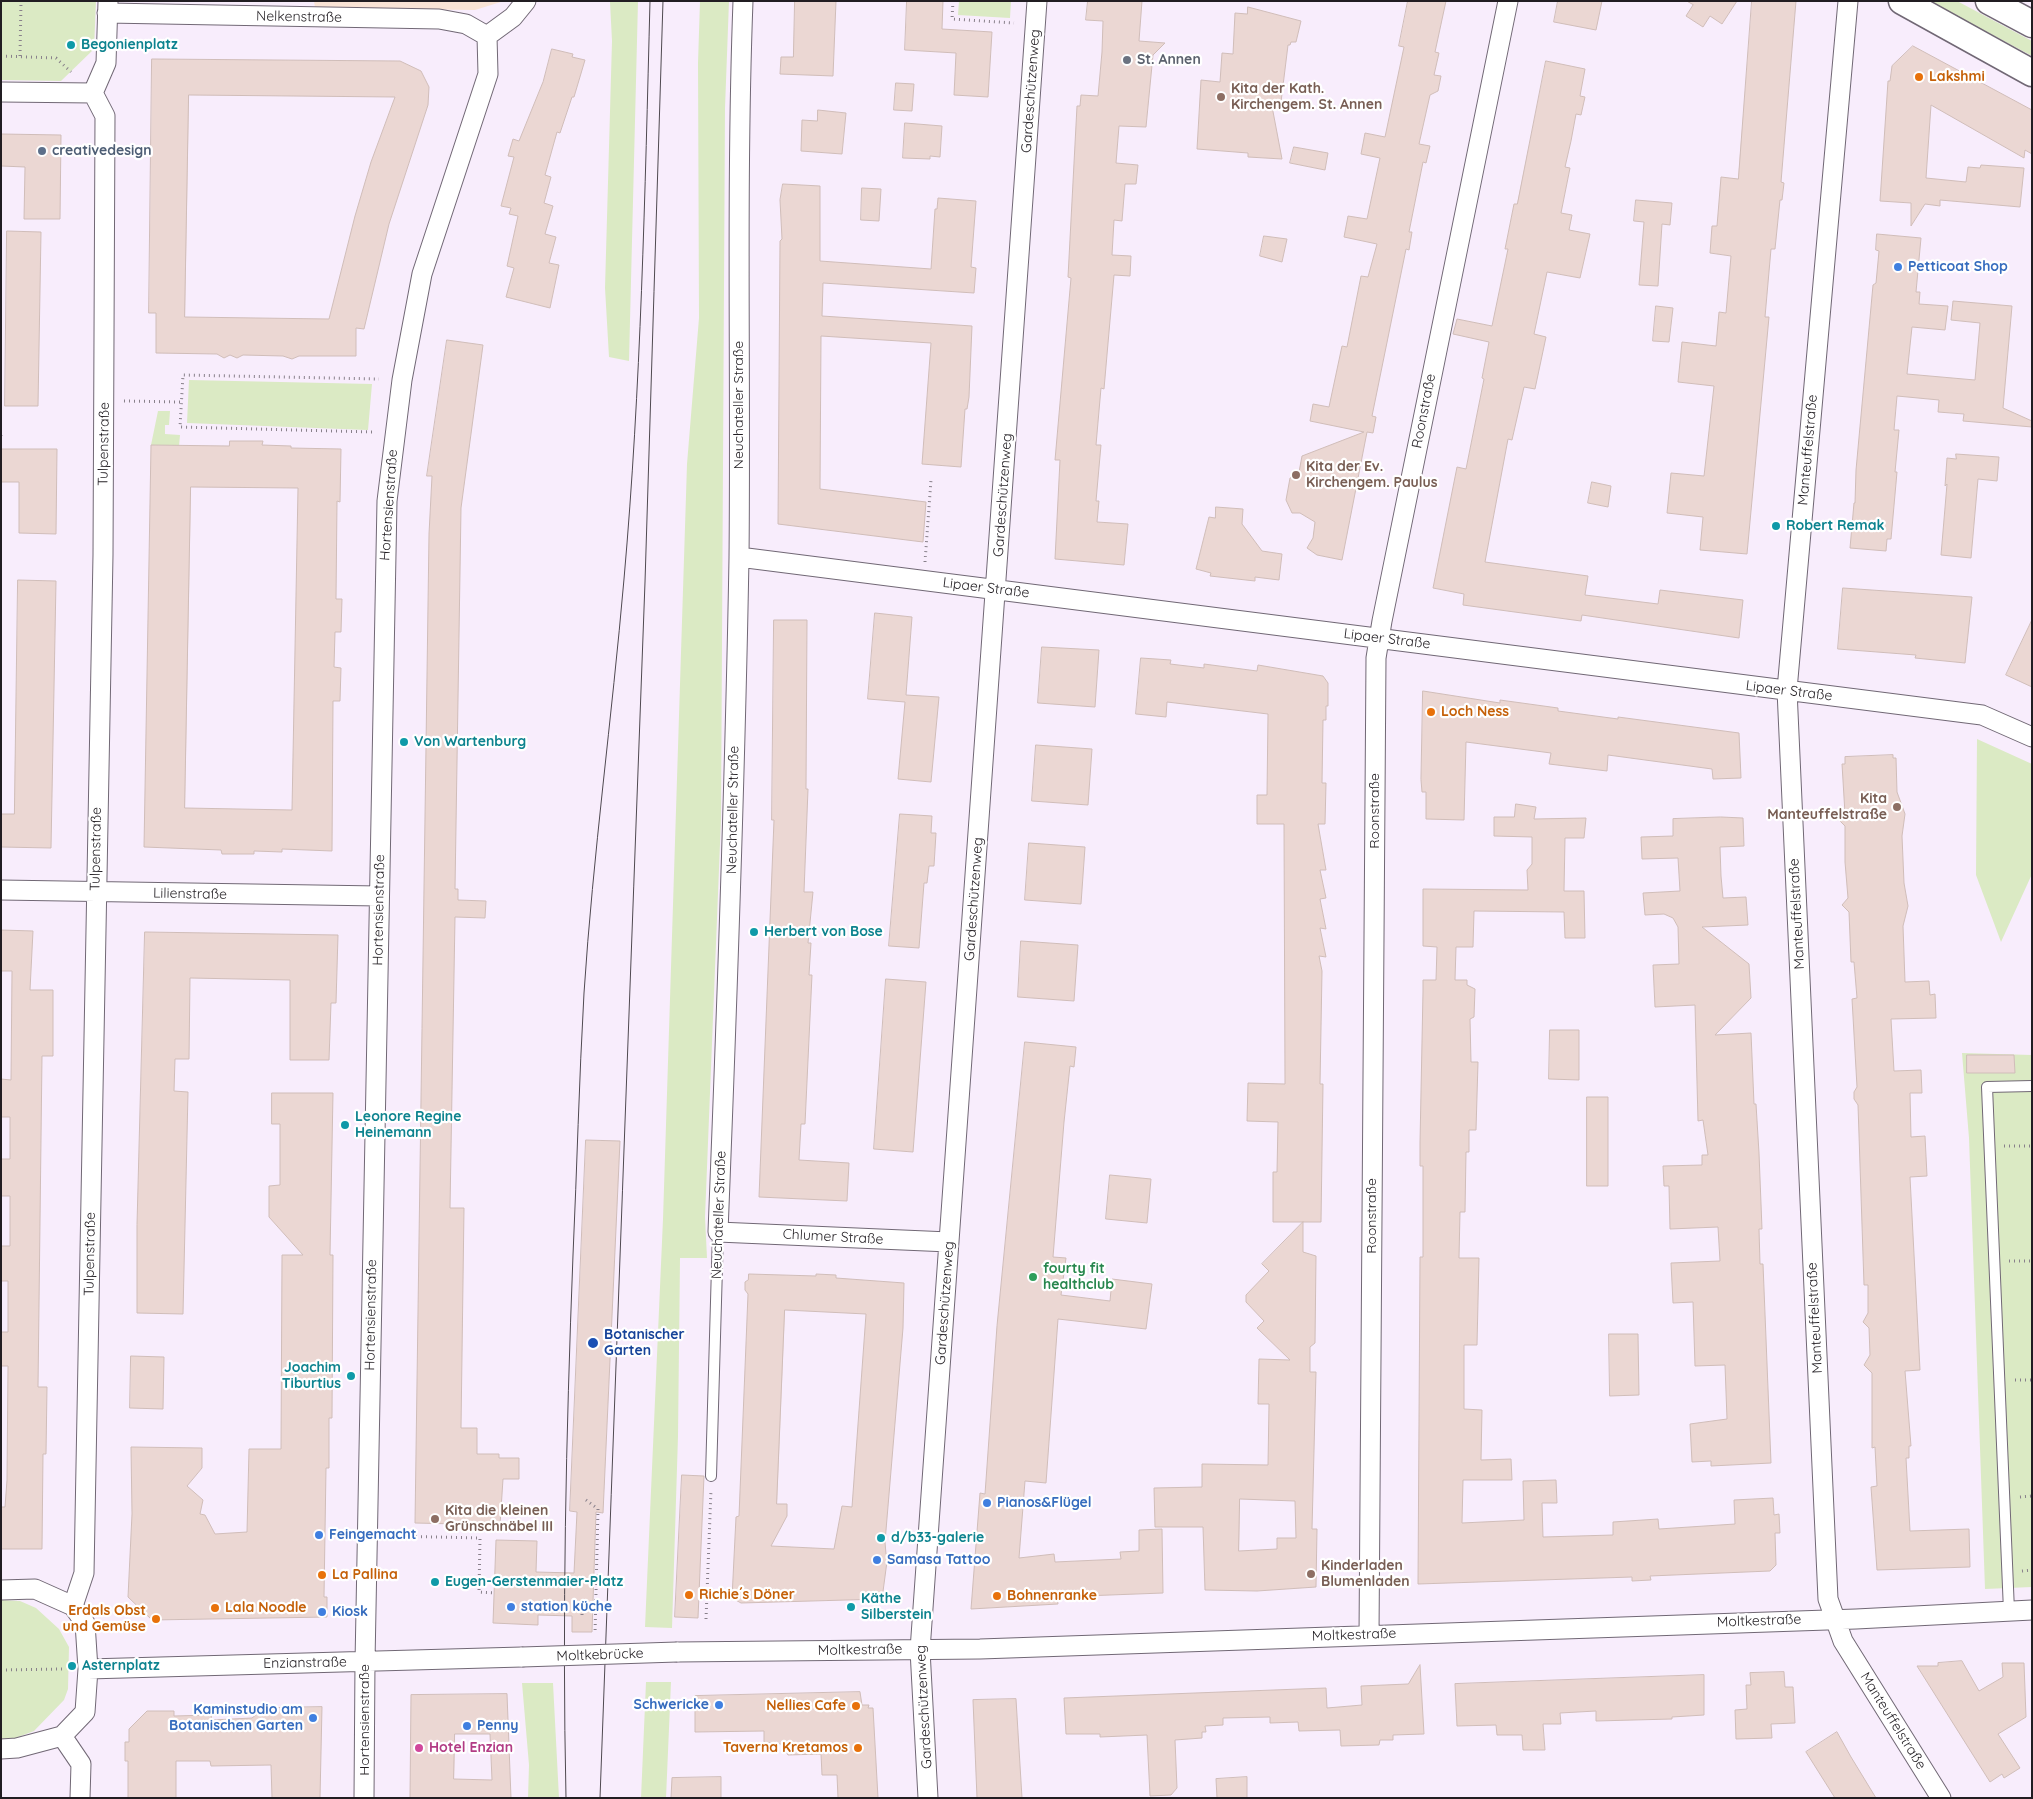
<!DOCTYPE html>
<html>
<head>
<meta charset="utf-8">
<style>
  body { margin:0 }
  #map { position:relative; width:2033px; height:1799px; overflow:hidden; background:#f8edfc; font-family:Quicksand,sans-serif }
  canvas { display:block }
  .frame { position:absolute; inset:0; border:2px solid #211d22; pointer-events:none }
</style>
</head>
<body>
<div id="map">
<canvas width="2033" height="1799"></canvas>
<div class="frame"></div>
</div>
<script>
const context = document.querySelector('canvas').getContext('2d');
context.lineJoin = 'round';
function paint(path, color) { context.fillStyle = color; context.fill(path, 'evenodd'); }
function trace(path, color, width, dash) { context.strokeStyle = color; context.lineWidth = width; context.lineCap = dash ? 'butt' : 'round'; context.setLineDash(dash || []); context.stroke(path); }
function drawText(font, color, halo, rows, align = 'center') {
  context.font = font + ' Quicksand,sans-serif'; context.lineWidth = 4.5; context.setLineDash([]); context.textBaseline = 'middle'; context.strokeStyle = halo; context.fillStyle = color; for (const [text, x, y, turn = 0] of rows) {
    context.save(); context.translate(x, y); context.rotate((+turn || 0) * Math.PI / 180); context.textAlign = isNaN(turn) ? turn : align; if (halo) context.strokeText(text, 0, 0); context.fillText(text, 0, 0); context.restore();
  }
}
paint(new Path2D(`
  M314 1H504L475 10 315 8Z`), '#f9e3d5');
paint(new Path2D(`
  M1 1H96L94 49 61 81 1 80Z
  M575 1H638L629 361 609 357 605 288 612 41 610 2Z
  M700 1H729L725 108 721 819 705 1217 707 1258H680L678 1436 672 1628 645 1627 663 1219 687 464 699 318 698 63Z
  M959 1H1011L1010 18 958 15Z
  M1929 1H1957L2032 41V56Z
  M189 380 372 384 368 430 187 423Z
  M158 411H170L169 425H165V434L180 435 179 446 151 445Z
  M1977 739 2032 764V874L2001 942 1976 875Z
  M1962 1053 2032 1055V1587L1985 1589 1969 1138Z
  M1 1600 20 1601 36 1608 59 1629 69 1647 68 1689 64 1700 34 1731 13 1739H1Z
  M646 1682H671L666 1798H641Z
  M522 1683H553L559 1798H528L529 1765Z`), '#dbeac4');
const building = new Path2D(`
  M795 1H836L833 76 780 74 781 57H793Z
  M907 1H943L942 29 992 32 988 97 954 95 956 53 905 50Z
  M1088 1H1142L1139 41 1165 43 1153 55 1146 127 1119 126 1116 163 1138 165 1136 184H1125L1122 221 1114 220 1112 255 1131 256 1130 276 1114 275 1104 389 1101 388 1096 445H1101L1096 501H1099L1097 522 1128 524 1124 565 1055 559 1060 460H1055L1071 278 1068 277 1077 106H1080L1081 95 1098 96 1102 52 1103 21 1086 20Z
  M1408 1H1446L1435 52 1439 53 1434 75 1441 76 1438 91 1430 95 1419 144 1430 146 1426 163 1423 162 1409 232H1412L1409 250 1406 249 1372 416 1376 417 1373 433 1367 432 1342 560 1317 555 1307 548 1313 538 1315 522 1300 513H1292L1286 500 1290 478 1299 472 1302 456 1364 432 1310 421 1313 404 1329 407 1342 346 1347 347 1361 276 1368 277 1377 244 1344 237 1348 216 1367 219 1380 158 1361 154 1365 133 1385 137 1404 47 1399 46Z
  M1558 1H1602L1596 30 1554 22Z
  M1687 1H1737L1722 24 1710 16 1703 27 1686 16 1693 5Z
  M1752 1H1796L1781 182 1784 183 1782 200H1780L1775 249H1771L1765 317H1769L1747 554 1700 550 1703 517 1667 513 1671 473 1704 476 1714 386 1678 382 1682 342 1716 346 1719 312 1726 313 1731 256 1710 253 1712 226H1717L1721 177 1738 179Z
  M1248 7 1301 21 1296 42H1291L1290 45H1288L1281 102 1271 101 1282 159 1248 157V153L1197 149 1201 80 1220 82 1222 53 1233 54 1235 13 1247 14Z
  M1913 46 2032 110V154L2025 150 2024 158 1931 105 1926 178 1966 182 1968 167 1980 168 1981 165 2024 168 2020 207 1940 200V206L1925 204 1911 226V203L1880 201 1888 81H1890L1892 66Z
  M552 49 573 54 572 57 585 60 574 97H572L560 133 557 132 545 175 551 177 544 203 553 206 545 234 556 237 549 263 559 265 550 308 506 297 514 268 507 266 518 216 509 214 511 208 501 206 514 157 508 156 513 139 519 141 543 82Z
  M152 59 400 61 421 71 429 87 428 105 389 224 364 329 356 328V356H299L292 359 283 356 243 355 237 358 230 355 224 358 217 354 156 353V313H149ZM189 95 395 97 371 162 355 216 329 319 185 317Z
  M1546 61 1585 69 1580 96 1585 97 1581 115 1576 114 1571 141 1565 167 1570 168 1561 213 1572 215 1569 230 1590 234 1580 278 1547 272 1534 334 1546 337 1535 389 1524 387 1512 440 1508 439 1485 562 1588 576 1585 595 1658 604 1660 590 1743 600 1739 638 1582 615 1581 621 1463 605 1464 594 1433 588 1457 467 1466 469 1484 379 1482 378 1489 342 1453 334 1457 319 1492 326 1508 249H1505L1514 204H1517Z
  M896 83 914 84 912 111 894 110Z
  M818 110 846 113 842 154 801 151 802 120 817 121Z
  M905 123 942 126 940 157 930 156V159L903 158Z
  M1 134 61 135 60 219H24L25 167 1 166Z
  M1294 147 1328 153 1325 170 1290 163Z
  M783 184 820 186V261L931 269 935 209H937L938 198 976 201 971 267 976 268 974 293 823 283 822 316 972 326 969 397 967 409H965L961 467 922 464 931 343 821 336 820 489 926 502 923 542 778 524 780 241 782 239 780 200Z
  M862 188 881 189 879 221 861 220Z
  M1636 200 1672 203 1670 225 1662 224 1658 286 1639 285 1644 222 1634 221Z
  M7 231 41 232 38 406H5Z
  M1877 234 1921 238 1916 292H1920L1919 304 1948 306 1945 330 1912 327 1907 374 1975 380 1980 323 1951 320 1953 301 2012 306 2003 408 2032 421V427L1963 421 1964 414 1938 412 1939 400 1897 396 1894 430H1899L1895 472H1897L1891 539H1887L1886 551 1850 548 1854 503H1855L1856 470 1873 285 1876 283 1879 251 1876 250Z
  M1264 236 1287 239 1282 262 1260 256Z
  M1656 306 1673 308 1669 342 1653 341Z
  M447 340 483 345 461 508 455 889H458V900L486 901 485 918 455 917 450 1208H464L461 1428H477V1454H499V1458H519V1479H503L500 1525 415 1523 429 534 432 476H427Z
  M230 441H263L262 445 291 446V448L341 449 340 502 337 501 336 599H342L341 632H335L334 667 341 668 340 701H333L332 851 282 849V852L254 851V854H222L221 850 144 847 151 445 229 446ZM191 487 298 488 292 810 185 808Z
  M1 449H57L56 534 19 533V482H1Z
  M1956 454 1999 457 1997 481 1978 479 1971 558 1941 555 1947 484 1945 486 1947 458 1956 459Z
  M1592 482 1611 486 1608 507 1588 503Z
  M1216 507 1243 509 1242 524 1262 551 1282 554 1279 580 1255 577V581L1210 576 1211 573 1196 569 1209 517 1215 518Z
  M18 580 56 581 51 848 1 847V814H14Z
  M1843 588 1972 597 1965 663 1915 658 1916 655 1838 649Z
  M875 613 912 617 906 695 939 697 931 782 898 779 905 702 868 699Z
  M774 620H807L806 789H808L804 892H813L808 943H811L809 975H812L805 1124H801L799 1160 849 1163 847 1201 759 1197 774 820H772Z
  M2032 620V687L2006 675Z
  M1042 647 1099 650 1095 707 1038 703Z
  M1141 658 1171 660 1170 664 1204 668V664L1257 671 1258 665 1323 676 1328 683V706H1326V720H1323L1322 783H1326L1325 824H1318L1326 870H1320L1326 898 1320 899 1326 929 1320 928 1326 957 1319 956 1322 971 1320 1084H1323L1321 1222H1273V1172H1277L1278 1122 1247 1121 1248 1083 1285 1084 1284 824H1257V795H1267L1268 714 1167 702 1166 717 1136 714Z
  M1423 691 1500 703V700L1558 708V711L1618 719V717L1739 733 1741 778 1713 779 1712 769 1608 755 1607 771 1549 764 1551 753 1466 742 1464 820 1426 819V792H1422L1421 780Z
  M1036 745 1092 749 1088 805 1032 801Z
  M1893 755V758H1896L1897 792 1905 814 1902 836 1904 883 1908 906 1903 926 1905 982 1929 981 1930 995 1935 994 1936 1018 1891 1019 1894 1071 1921 1070 1922 1093H1910L1911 1137 1925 1136 1927 1176 1910 1177 1920 1370 1905 1371 1911 1446H1909V1458H1906L1910 1531 1969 1529 1970 1567 1877 1570 1871 1487 1877 1486 1875 1447 1872 1448V1373L1864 1365 1870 1355 1869 1328 1863 1322 1868 1313V1285H1864L1858 1105 1854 1099V1092L1857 1087 1852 999 1857 998 1854 962H1851L1849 912 1842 905 1848 898 1845 862V826L1839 820 1845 814 1842 764H1845V757Z
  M1516 804 1536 807 1534 819 1586 818 1584 838H1565L1564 891H1584L1585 938H1565L1564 912 1474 911 1473 947H1456L1455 980H1467V985L1475 989 1474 1017 1470 1019 1471 1062H1478L1476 1130H1469V1152H1466L1465 1212H1460L1459 1258H1479L1477 1345H1464V1409L1482 1410 1481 1460 1511 1459 1512 1480H1463L1462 1523 1524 1520 1523 1481 1556 1480 1557 1503H1542L1543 1537 1613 1535V1522L1658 1519 1659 1529 1735 1524 1734 1500 1773 1498 1774 1515 1779 1514 1780 1533H1775L1776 1565 1770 1571 1650 1576 1651 1580 1632 1581V1577L1418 1584 1420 1257H1423V1166H1420V1143L1423 991V980H1436L1437 947 1423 946V889L1528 890 1527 870 1532 864V837L1494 836V817H1514Z
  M900 814 932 816 931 833H936L934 866H929L927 883H924L919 948 889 946Z
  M1721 817 1743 818 1744 846 1720 847 1721 876 1723 898 1746 897 1748 925 1702 927 1749 964 1751 998 1715 1035 1751 1033 1754 1104H1756L1759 1153 1762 1229H1759L1760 1264H1763L1771 1463 1711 1466V1461L1692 1462 1690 1424 1727 1419 1725 1365 1695 1366 1693 1302 1673 1303 1671 1263 1720 1261 1718 1227 1670 1229 1669 1186H1664L1663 1166 1702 1165V1155H1708L1703 1120 1698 1121 1695 1005 1655 1007 1653 965 1679 964 1678 927 1673 918 1664 914 1645 915 1643 893 1680 891 1678 858 1642 859 1641 837 1673 836V819Z
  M1029 843 1085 847 1081 904 1025 900Z
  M1 930 33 931 30 990H53V1056H42L38 1387H47L46 1454H43L42 1549H1V1507H5L7 1480 8 1366H1V1332H8V1281H1V1246H10V1196H1V1159H10V1117H1V1079L11 1080 12 971H1Z
  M145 932 338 935 336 1003H331L329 1060H290V980L190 978 189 1059H175L174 1091 188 1092 183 1314 137 1313V1225Z
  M1021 941 1078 945 1074 1001 1018 997Z
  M886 979 926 982 913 1152 874 1149Z
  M1550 1030H1579V1080L1549 1079Z
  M1025 1042 1076 1047 1074 1067 1070 1066 1064 1122 1053 1257 1066 1258 1061 1295 1110 1301 1112 1279 1152 1284 1146 1329 1058 1319 1046 1483 1025 1481 1019 1558 1054 1554 1055 1562 1121 1559 1120 1552 1139 1551V1530L1162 1529 1163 1593 1057 1597 1058 1604 971 1609 980 1493 985 1494 997 1326Z
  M1967 1055H2014L2015 1073H1967Z
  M272 1093H333L330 1255H333L332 1418H329V1468H326L324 1597H327V1617L152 1620 128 1597 132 1514 131 1447 202 1448V1468L187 1486 203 1500 200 1514 205 1515 215 1534 247 1532 249 1449H281L282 1255H303L269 1217V1186L280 1185V1124H272Z
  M1587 1097H1608V1186H1587Z
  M586 1140 620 1141 603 1513 596 1512 592 1632H572V1616L538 1615V1625L493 1623 496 1540 537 1541 536 1572 574 1573 577 1512 570 1511Z
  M1110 1175 1151 1179 1147 1223 1106 1219Z
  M1303 1222V1252L1316 1256 1315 1343 1310 1347V1372H1316L1312 1529H1317L1316 1587 1257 1591 1205 1590 1203 1527H1155L1154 1488 1202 1487V1464L1268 1465 1269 1404H1258L1259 1359 1290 1360 1257 1328 1264 1321 1246 1302V1295L1269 1271 1262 1264ZM1240 1499 1295 1501 1296 1538H1277V1549L1239 1551Z
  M749 1274 816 1276V1274L836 1275V1278L904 1283 903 1328 885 1542 886 1554H888L882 1599 741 1603 732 1598 736 1517 739 1516 748 1294 745 1290V1282L748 1280ZM785 1310 866 1314 852 1507 842 1506 834 1549 771 1546 787 1516V1504H777Z
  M1609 1334H1638L1639 1395 1610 1396Z
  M131 1356 164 1357 163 1409 130 1408Z
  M682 1475 704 1476 698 1618 675 1617Z
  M1962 1661 1979 1691 2003 1677 2002 1663H2024L2026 1717 1998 1734 2020 1768 2004 1778 2002 1774 1990 1782 1917 1666H1938V1663Z
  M1420 1665 1424 1734 1393 1735V1740H1380L1379 1745 1341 1746 1340 1730 1299 1731 1298 1722 1270 1723V1717L1223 1718V1725L1205 1726 1206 1732H1202V1738L1175 1740 1177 1788 1171 1795 1150 1796 1147 1735 1100 1737V1734H1066L1064 1698 1326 1688 1327 1708 1362 1705 1361 1686 1408 1684Z
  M1784 1672 1785 1687H1793L1795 1723 1771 1724 1772 1738 1736 1739 1735 1710 1747 1709 1746 1685H1751L1750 1673Z
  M1704 1675V1715L1672 1717V1719L1596 1721V1711L1560 1713 1561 1724H1543L1545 1750H1523L1522 1735H1497L1496 1725 1457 1726 1455 1684Z
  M860 1692 862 1705H869L868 1708H873L878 1798H838L837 1775H822L821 1754 788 1755 781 1744 764 1742V1731L695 1732V1696Z
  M507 1694 511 1798H410L411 1695ZM455 1734H490L492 1780 454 1779Z
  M1016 1699 1022 1798H977L973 1700Z
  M322 1707 320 1798H272L271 1765 211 1766 210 1761H176V1798H128V1761H125V1742H129V1729L147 1711H174V1716L211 1715 212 1720 252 1718 265 1708Z
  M1837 1732 1851 1757 1876 1798H1835L1806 1752Z
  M721 1777V1798H671L672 1778Z
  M1247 1777V1798H1217L1216 1779Z`);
paint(building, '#ebd7d3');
trace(building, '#d0bdb9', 1);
const lane = new Path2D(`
  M711 1476 718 1232
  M2009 1611 1987 1087 2032 1086`);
const street = new Path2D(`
  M743 1C736 187 741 372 739 558 735 783 727 1007 718 1232L949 1242
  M1848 1 1787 690 1828 1599 1843 1641 1941 1798
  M107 13 439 19 466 24 487 36
  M487 36 513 17 526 1
  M1 92 93 93
  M93 93 106 63 108 2
  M739 557 1982 715 2032 737
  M1 890 379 896
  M1 1590 35 1589 73 1606 85 1623 88 1669 85 1712 62 1736 17 1748 1 1749
  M73 1606 84 1573 103 555 105 116 93 93
  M1369 1635 1376 658 1382 621 1508 1
  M677 1652 980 1649 1856 1619 2032 1610
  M88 1669 522 1657
  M62 1736 81 1764 80 1798
  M364 1798 365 1662 387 501 402 380 422 274 488 74 487 36
  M928 1798 920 1650 1037 1`);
const secondary = new Path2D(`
  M1902 1 2032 73
  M1989 1 2032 24`);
trace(lane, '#716875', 12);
trace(street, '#716875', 21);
trace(secondary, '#716875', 29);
trace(new Path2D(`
  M953 1 952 19 1014 23
  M1 56 56 58 71 72
  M20 56 21 1
  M124 401 181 402
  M372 432 180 427 183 375 379 379
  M1 436 4 438
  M925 562 931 480
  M2004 1146H2032
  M2009 1261H2032
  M2015 1380H2032
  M2020 1497 2032 1496
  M586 1500 598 1509 595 1634
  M391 1536 480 1538 479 1592 494 1593
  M2022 1571 2032 1570
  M582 1615V1602
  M706 1619 711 1490
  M1 1670 62 1669`), '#88808a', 3, [1, 4]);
trace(lane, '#fff', 10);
trace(street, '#fff', 19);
trace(secondary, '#fff', 26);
trace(new Path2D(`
  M566 1798C562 1617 566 1436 573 1255 577 1168 579 1081 584 993 593 855 612 717 624 579 641 387 645 194 650 1
  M600 1798 645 582 663 1`), '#4f4950', 1);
const streetBridge = new Path2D(`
  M522 1657 677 1652`);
trace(streetBridge, '#716875', 21, []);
trace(streetBridge, '#fff', 19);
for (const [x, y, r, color] of [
  [71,45,5,"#0f9aa8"],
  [1127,60,5,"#6b7280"],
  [1919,77,5,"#e8710a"],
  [1221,97,5,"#8d6e63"],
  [42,151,5,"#5c6f8a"],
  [1898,267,5,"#3f7fe0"],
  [1296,475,5,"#8d6e63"],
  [1776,526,5,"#0f9aa8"],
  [1431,712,5,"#e8710a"],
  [404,742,5,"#0f9aa8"],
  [1897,807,5,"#8d6e63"],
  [754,932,5,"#0f9aa8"],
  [345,1125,5,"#0f9aa8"],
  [1033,1277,5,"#2e9e5b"],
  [593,1343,6,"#1a4fb4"],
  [351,1376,5,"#0f9aa8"],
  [987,1503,5,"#3f7fe0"],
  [435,1519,5,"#8d6e63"],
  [319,1535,5,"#3f7fe0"],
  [881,1538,5,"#0f9aa8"],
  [877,1560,5,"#3f7fe0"],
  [1311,1574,5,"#8d6e63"],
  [322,1575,5,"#e8710a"],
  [435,1582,5,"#0f9aa8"],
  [689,1595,5,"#e8710a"],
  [997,1596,5,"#e8710a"],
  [511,1607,5,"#3f7fe0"],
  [851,1607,5,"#0f9aa8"],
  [215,1608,5,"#e8710a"],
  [322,1612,5,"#3f7fe0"],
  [156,1619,5,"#e8710a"],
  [72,1666,5,"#0f9aa8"],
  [719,1705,5,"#3f7fe0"],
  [856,1706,5,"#e8710a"],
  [313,1718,5,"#3f7fe0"],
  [467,1726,5,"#3f7fe0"],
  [419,1748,5,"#d1479c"],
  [858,1748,5,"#e8710a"]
]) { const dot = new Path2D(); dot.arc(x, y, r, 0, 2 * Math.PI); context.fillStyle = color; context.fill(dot); trace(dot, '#fff', 2); }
drawText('14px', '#211d22', '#fff', [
  ["Nelkenstraße",299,17,1],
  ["Gardeschützenweg",1031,91,-86],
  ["Neuchateller Straße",739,405,-90],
  ["Roonstraße",1424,411,-79],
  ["Tulpenstraße",104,444,-89],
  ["Manteuffelstraße",1808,450,-85],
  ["Gardeschützenweg",1003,495,-86],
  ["Hortensienstraße",389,505,-86],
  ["Lipaer Straße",986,588,7],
  ["Lipaer Straße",1387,639,7],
  ["Lipaer Straße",1789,691,7],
  ["Neuchateller Straße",733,810,-89],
  ["Roonstraße",1375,811,-90],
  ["Tulpenstraße",96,849,-89],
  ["Lilienstraße",190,894,1],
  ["Gardeschützenweg",974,899,-86],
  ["Hortensienstraße",379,910,-89],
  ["Manteuffelstraße",1797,914,-93],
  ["Neuchateller Straße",719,1215,-88],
  ["Roonstraße",1372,1216,-90],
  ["Chlumer Straße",833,1237,3],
  ["Tulpenstraße",90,1254,-89],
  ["Gardeschützenweg",945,1303,-86],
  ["Hortensienstraße",371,1315,-89],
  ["Manteuffelstraße",1815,1318,-93],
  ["Moltkestraße",1759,1621,-2],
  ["Moltkestraße",1354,1635,-2],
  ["Moltkestraße",860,1650,-1],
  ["Moltkebrücke",600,1655,-2],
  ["Enzianstraße",305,1663,-1],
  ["Gardeschützenweg",924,1707,-93],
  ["Hortensienstraße",365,1720,-90],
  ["Manteuffelstraße",1893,1721,58]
]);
drawText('bold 14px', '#0d838f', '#fff', [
  ["Begonienplatz",81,45],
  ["Robert Remak",1786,526],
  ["Von Wartenburg",414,742],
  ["Herbert von Bose",764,932],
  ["Leonore Regine",355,1117],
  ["Heinemann",355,1133],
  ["Joachim",341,1368,"right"],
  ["Tiburtius",341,1384,"right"],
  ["d/b33-galerie",891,1538],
  ["Eugen-Gerstenmaier-Platz",445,1582],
  ["Käthe",861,1599],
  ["Silberstein",861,1615],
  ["Asternplatz",82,1666]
], 'left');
drawText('bold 14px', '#5b616d', '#fff', [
  ["St. Annen",1137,60]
], 'left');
drawText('bold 14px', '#c56008', '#fff', [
  ["Lakshmi",1929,77],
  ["Loch Ness",1441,712],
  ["La Pallina",332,1575],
  ["Richie´s Döner",699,1595],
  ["Bohnenranke",1007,1596],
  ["Lala Noodle",225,1608],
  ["Erdals Obst",146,1611,"right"],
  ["und Gemüse",146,1627,"right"],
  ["Nellies Cafe",846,1706,"right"],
  ["Taverna Kretamos",848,1748,"right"]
], 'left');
drawText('bold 14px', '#785e54', '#fff', [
  ["Kita der Kath.",1231,89],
  ["Kirchengem. St. Annen",1231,105],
  ["Kita der Ev.",1306,467],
  ["Kirchengem. Paulus",1306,483],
  ["Kita",1887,799,"right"],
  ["Manteuffelstraße",1887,815,"right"],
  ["Kita die kleinen",445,1511],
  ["Grünschnäbel III",445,1527],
  ["Kinderladen",1321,1566],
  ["Blumenladen",1321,1582]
], 'left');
drawText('bold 14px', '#4e5e75', '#fff', [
  ["creativedesign",52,151]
], 'left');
drawText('bold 14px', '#366cbe', '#fff', [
  ["Petticoat Shop",1908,267],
  ["Pianos&Flügel",997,1503],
  ["Feingemacht",329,1535],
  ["Samasa Tattoo",887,1560],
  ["station küche",521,1607],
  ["Kiosk",332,1612],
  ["Schwericke",709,1705,"right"],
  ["Kaminstudio am",303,1710,"right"],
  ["Botanischen Garten",303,1726,"right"],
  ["Penny",477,1726]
], 'left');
drawText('bold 14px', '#27864d', '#fff', [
  ["fourty fit",1043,1269],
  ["healthclub",1043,1285]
], 'left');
drawText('bold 14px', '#164399', '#fff', [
  ["Botanischer",604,1335],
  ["Garten",604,1351]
], 'left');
drawText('bold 14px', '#b23c85', '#fff', [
  ["Hotel Enzian",429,1748]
], 'left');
</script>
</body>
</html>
